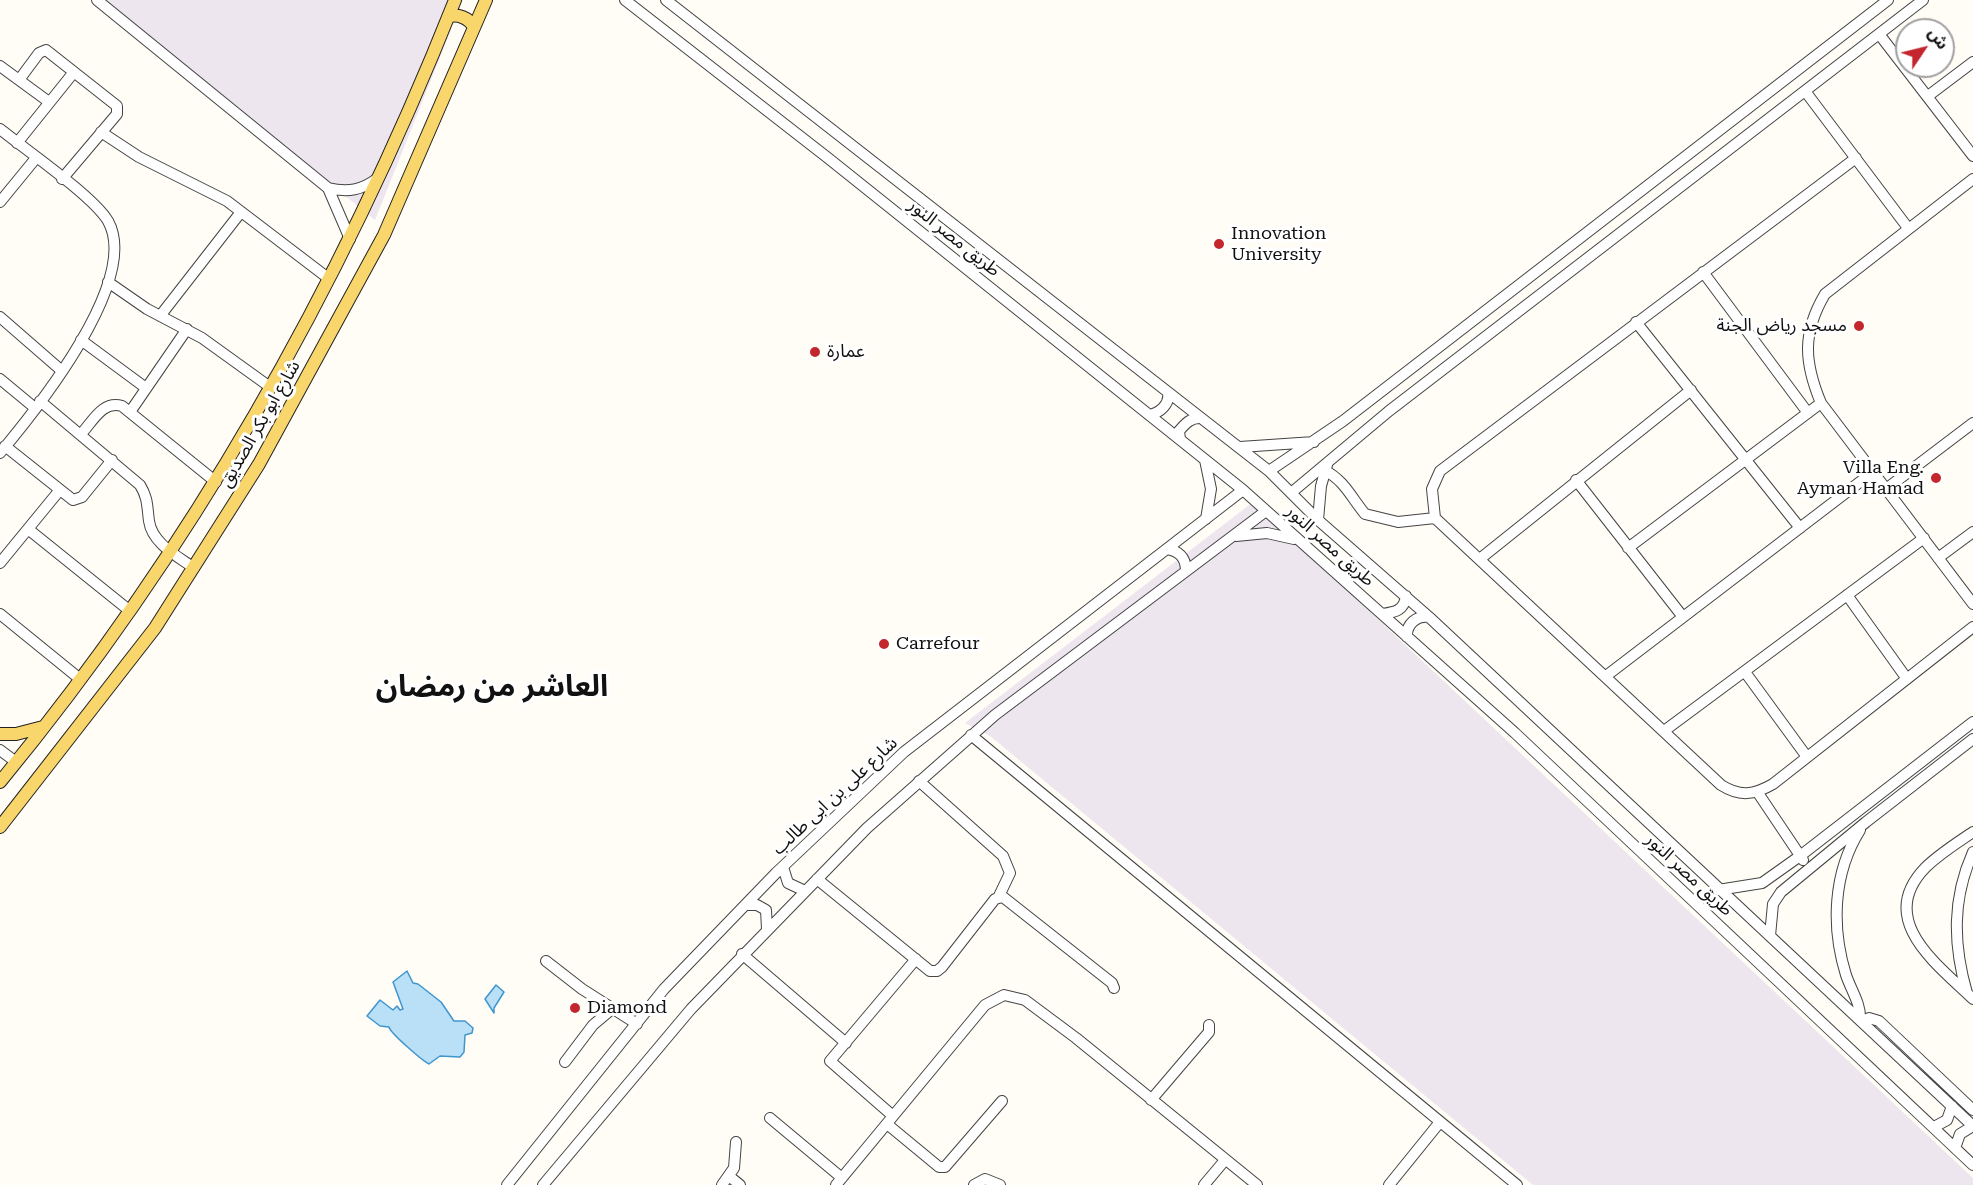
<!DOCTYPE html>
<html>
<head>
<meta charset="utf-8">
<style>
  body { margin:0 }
  #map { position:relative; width:1973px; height:1185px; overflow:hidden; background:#fffdf5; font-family:"Roboto Serif","Noto Sans Arabic",serif }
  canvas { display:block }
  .north { position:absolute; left:1895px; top:18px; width:60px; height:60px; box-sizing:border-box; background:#fff; border:2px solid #a0a0a0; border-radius:50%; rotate:55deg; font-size:16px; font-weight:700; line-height:24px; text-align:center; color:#111 }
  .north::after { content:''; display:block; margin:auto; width:21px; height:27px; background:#c4262e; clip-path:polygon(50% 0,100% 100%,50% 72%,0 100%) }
</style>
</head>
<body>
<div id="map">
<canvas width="1973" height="1185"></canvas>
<div class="north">ش</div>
</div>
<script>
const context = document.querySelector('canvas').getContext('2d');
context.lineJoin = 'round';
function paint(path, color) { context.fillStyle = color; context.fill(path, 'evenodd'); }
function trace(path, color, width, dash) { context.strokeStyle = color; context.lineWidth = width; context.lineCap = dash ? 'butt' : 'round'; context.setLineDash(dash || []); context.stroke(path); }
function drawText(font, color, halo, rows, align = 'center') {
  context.font = font + ' "Roboto Serif","Noto Sans Arabic",serif'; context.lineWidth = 6; context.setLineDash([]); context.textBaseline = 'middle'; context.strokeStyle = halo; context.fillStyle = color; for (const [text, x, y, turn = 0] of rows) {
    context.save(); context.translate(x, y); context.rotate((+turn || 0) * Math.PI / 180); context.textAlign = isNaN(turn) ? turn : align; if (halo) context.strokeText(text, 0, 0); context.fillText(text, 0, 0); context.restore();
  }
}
paint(new Path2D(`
  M104 0H463L375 220Z
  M1253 502 1973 1178V1185H1533L990 736 965 723Z`), '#eee6ef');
const water = new Path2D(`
  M407 971 413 983 418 984 441 1002 454 1021H465L473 1028 472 1033 465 1035 464 1052 460 1057 440 1056 429 1064C423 1061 391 1034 389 1027L380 1026 367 1016 380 1000 393 1010 397 1006 400 1010 403 1009 393 982Z
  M496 985 504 992 494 1008V1013L485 999Z`);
paint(water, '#b9e0f7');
trace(water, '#3f96cf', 1.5);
const minor = new Path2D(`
  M97 0 328 188 350 239
  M625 0 828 158 1243 490 1515 733 1973 1165
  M666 0 1269 471 1318 520 1429 617 1973 1126
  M1879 34 1973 156
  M0 66 49 102
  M19 80 39 53 46 50 117 106V114L62 179
  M1805 91 1908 228
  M1928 96 1973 62
  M0 129C26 150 93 196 108 221 141 280 37 409 0 453
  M101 132 139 157 227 201 328 278
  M17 143 74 72
  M1856 158 1440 471 1432 489 1435 518 1721 785C1740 797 1754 795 1773 784L1973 627
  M1973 179 1825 294C1802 333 1804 362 1821 403L1973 604
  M328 188C348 193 362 190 378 178
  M0 202 36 158
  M1703 272 1808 413
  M108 282 147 309 202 338 270 387
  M160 316 241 212
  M0 317 62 371
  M1636 322 1800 528
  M81 340 146 388
  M0 379 35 408
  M40 401 140 485C148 498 147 506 149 521 152 543 177 556 194 568
  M130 412 187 329
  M1149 415C1160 413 1170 404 1168 393
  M81 434C93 421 103 400 122 406L216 482
  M1180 439 1179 431C1185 424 1191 417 1201 418
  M5 446 73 500 82 497 112 460
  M1240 447 1314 442
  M1205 460 1211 489 1206 519
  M1324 470C1344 480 1351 497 1365 514L1398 522 1435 518
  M1269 471 1343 421 1888 0
  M1576 480 1683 617
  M1886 489 1973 423
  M1291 493 1389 411 1923 0
  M1318 520 1321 486 1327 465
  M28 529 130 611
  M1236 536 1267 533 1294 539
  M1628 548 1821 403
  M1167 549C1179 551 1185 557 1186 569
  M1481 558 1691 390
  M1938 558 1973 532
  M0 563 59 491
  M1847 595 1907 679
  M0 614 80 679
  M1382 614C1395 612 1404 611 1406 596
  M1407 637C1406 624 1417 615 1429 617
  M1745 672 1807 757
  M1606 676 1873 472
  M1664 731 1924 538
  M971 735 1517 1185
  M0 750 16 762
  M919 781 1003 856 1010 873 999 896
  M1758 793 1803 860
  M1973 832C1957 843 1939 854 1925 868 1875 920 1938 965 1973 999
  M783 867 788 883 805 891
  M817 879 930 971H937L942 967 995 899 1003 897 1112 983 1114 988
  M1718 890 1762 883 1800 856 1973 722
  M745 905H757L766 910 767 929
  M1770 936 1773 904 1781 892 1866 822 1973 739
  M742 954 846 1043
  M546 961 582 989 637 1024
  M1967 993C1953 944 1952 899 1973 852
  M1860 1019C1861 1004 1851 990 1846 975 1831 927 1833 873 1860 830
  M1862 1021 1869 1018 1879 1021 1973 1110
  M565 1062 593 1025 612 1009
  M1151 1100 1209 1032V1025
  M893 1116 830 1061 916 959
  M770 1118 842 1178
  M887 1124 939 1167H945L1002 1101
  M1934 1127 1947 1120 1952 1106
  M1955 1148 1960 1134 1973 1126
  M729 1176 740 1185
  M507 1185 664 989 776 873 904 752 1243 490
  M543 1185 691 1009 867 828 995 715 1266 511
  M722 1185 734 1168 736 1142
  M836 1185 985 1005 1004 995 1025 1000 1076 1038 1257 1185
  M974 1185 985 1179 1000 1185
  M1204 1185 1225 1160
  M1389 1185 1440 1122`);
const major = new Path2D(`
  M448 17C457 13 469 18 474 27
  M0 734H16L43 727
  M0 782C193 548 343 282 455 0
  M0 827 155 628 259 464 384 235 486 0`);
trace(minor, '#444', 12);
trace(major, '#222', 14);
trace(minor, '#fff', 10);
trace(major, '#f9d66b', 12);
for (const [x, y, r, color] of [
  [1219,244,6,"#c4262e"],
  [1859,326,6,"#c4262e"],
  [815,352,6,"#c4262e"],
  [1936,478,6,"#c4262e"],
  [884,644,6,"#c4262e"],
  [575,1008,6,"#c4262e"]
]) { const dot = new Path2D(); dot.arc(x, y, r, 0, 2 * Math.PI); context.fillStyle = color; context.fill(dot); trace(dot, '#fff', 2); }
drawText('18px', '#111', '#fff', [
  ["Innovation",1231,234],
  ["University",1231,255],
  ["مسجد رياض الجنة",1847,326,"right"],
  ["عمارة",827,352],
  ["Villa Eng.",1924,468,"right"],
  ["Ayman Hamad",1924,489,"right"],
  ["Carrefour",896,644],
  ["Diamond",587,1008]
], 'left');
drawText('18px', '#111', '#fff', [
  ["طريق مصر النور",954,238,39],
  ["شارع ابو بكر الصديق",260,424,-60],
  ["طريق مصر النور",1330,546,42],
  ["شارع على بن ابى طالب",835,796,-43],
  ["طريق مصر النور",1689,875,43]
]);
drawText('bold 30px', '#111', '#fff', [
  ["العاشر من رمضان",492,687]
]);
</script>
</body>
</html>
